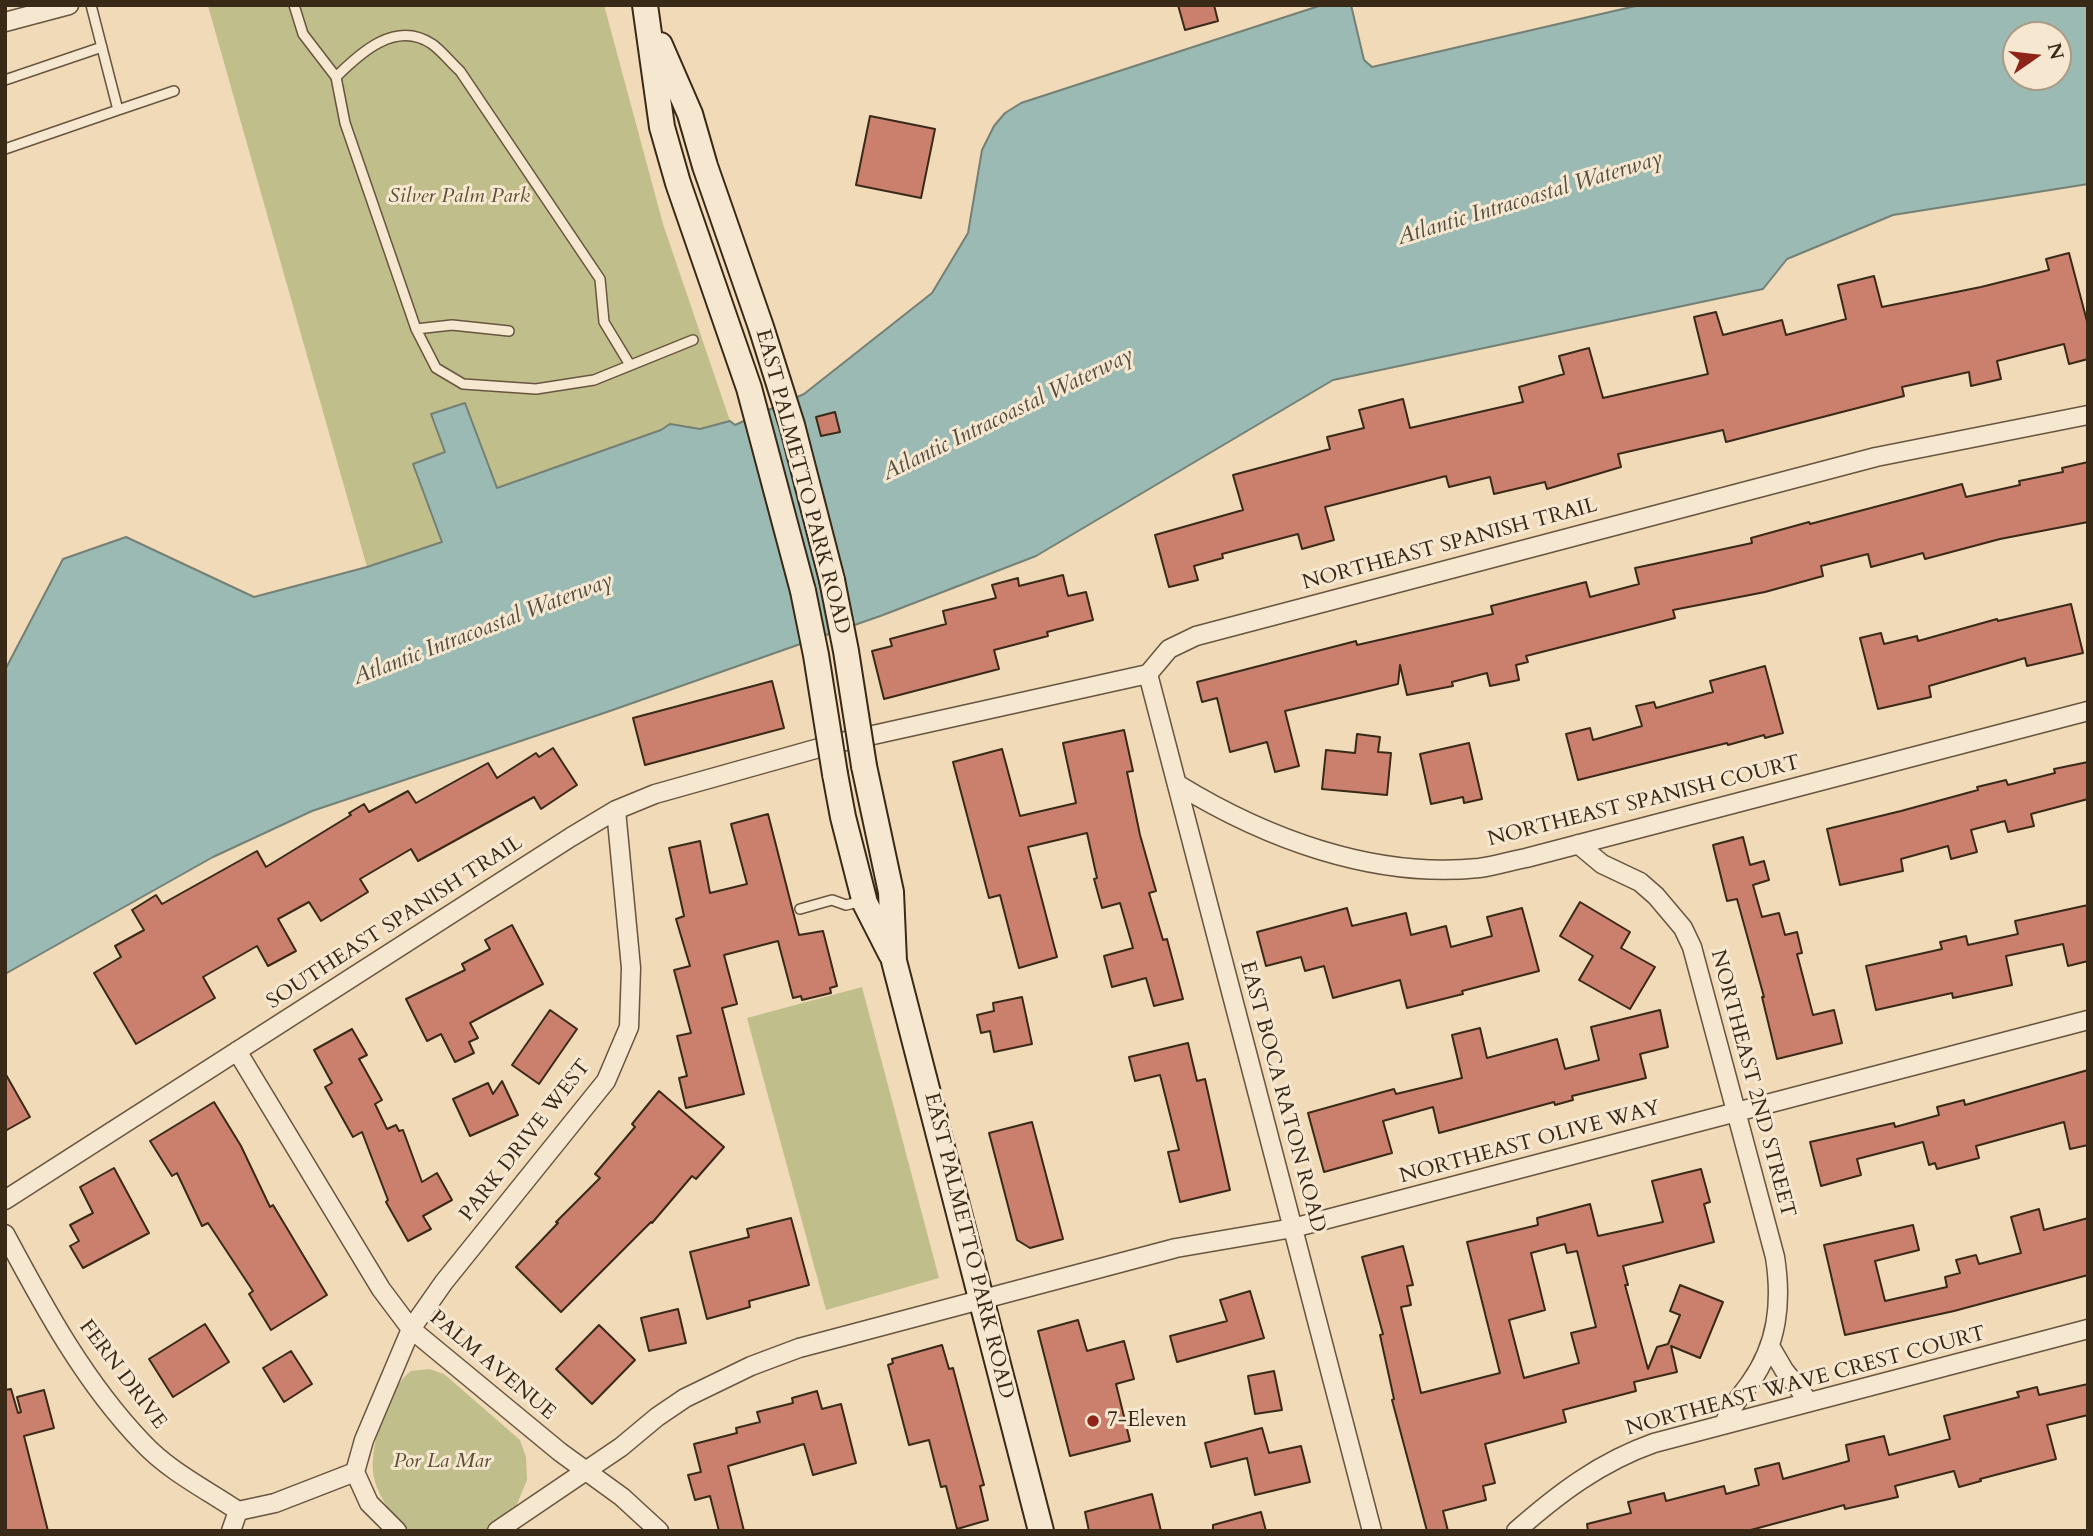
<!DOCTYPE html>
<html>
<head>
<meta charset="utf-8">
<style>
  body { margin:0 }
  #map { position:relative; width:2093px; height:1536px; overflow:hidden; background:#f1dab8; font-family:Cardo,serif }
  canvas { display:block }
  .frame { position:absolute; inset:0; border:7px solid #392917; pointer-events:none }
  .north { position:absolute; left:2002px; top:21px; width:70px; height:70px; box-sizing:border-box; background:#f6e7d1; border:2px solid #aa9b87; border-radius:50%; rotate:76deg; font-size:19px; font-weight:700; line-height:28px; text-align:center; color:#392917 }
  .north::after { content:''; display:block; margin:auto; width:24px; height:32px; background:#8f2418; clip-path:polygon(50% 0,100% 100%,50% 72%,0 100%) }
</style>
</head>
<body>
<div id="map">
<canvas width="2093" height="1536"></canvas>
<div class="frame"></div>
<div class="north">N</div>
</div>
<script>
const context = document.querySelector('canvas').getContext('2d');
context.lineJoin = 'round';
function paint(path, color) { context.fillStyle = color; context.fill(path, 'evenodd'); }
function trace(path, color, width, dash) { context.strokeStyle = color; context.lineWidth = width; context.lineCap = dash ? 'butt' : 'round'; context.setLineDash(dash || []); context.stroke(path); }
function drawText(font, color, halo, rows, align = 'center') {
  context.font = font + ' Cardo,serif'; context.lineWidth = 6; context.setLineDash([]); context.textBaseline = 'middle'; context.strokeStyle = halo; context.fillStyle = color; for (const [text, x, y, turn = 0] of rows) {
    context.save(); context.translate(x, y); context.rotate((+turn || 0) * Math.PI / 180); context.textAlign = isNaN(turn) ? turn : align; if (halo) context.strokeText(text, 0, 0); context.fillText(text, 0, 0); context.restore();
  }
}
paint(new Path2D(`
  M604 5 663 224 730 421 700 429 670 424 661 430 496 488 465 404 432 414 445 452 413 464 442 542 367 567 208 6Z
  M862 987 939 1278 826 1310 747 1018Z
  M429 1369 444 1374 520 1440 526 1457 527 1480 515 1509 486 1531H410C393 1517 375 1494 373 1471 371 1441 387 1389 411 1371Z`), '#c0be8b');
const water = new Path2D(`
  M1322 5H1351L1364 60 1372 67 1640 5H2088V184L1893 215 1787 259 1763 289 1333 380 1036 556 883 615 607 712 312 811 213 857 5 974V670L63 559 126 537 254 597 367 567 442 542 413 464 445 452 431 414 465 403 497 488 661 430 670 424 700 429 730 421 735 425 804 394 932 293 968 233 982 150 994 126 1005 113 1021 103ZM2016 35H2058V77H2016Z`);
paint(water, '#9bbab3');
trace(water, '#748075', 2);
const building = new Path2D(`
  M1178 5H1214L1218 21 1185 30Z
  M870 116 935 129 921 198 856 185Z
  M2069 253 2088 325V359L2069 364 2064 344 1997 361 2001 379 1971 386 1969 372 1902 387 1904 396 1726 442 1723 430 1618 454 1621 467 1547 489 1545 482 1494 494 1490 477 1449 487 1446 476 1325 507 1334 540 1302 549 1298 534 1222 554 1223 558 1194 566 1198 580 1169 587 1155 535 1243 510 1233 475 1330 449 1327 437 1364 428 1359 410 1403 399 1410 428 1523 402 1519 387 1564 374 1559 356 1589 348 1603 398 1708 374 1694 317 1716 312 1723 335 1782 320 1786 335 1846 319 1838 285 1874 276 1882 307 1981 287 2049 270 2046 259Z
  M835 412 840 432 821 436 816 417Z
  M2088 462V522L2000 539 1925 559 1923 553 1871 567 1868 554 1821 566 1823 576 1765 592 1673 610 1675 618 1526 656 1528 662 1516 665 1519 680 1490 686 1487 673 1452 682 1453 686 1407 695 1400 665 1398 684 1285 711 1299 766 1275 772 1267 742 1230 752 1217 698 1202 702 1197 682 1356 641 1357 645 1493 614 1491 606 1586 582 1590 597 1639 584 1635 568 1752 543 1751 538 1809 522 1810 524 1962 484 1966 497 2020 485 2019 481 2063 472 2062 468Z
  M1063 575 1068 596 1086 592 1093 620 1047 632 1048 636 994 650 999 669 884 699 872 651 892 646 890 639 946 624 943 611 996 598 992 585 1018 578 1019 586Z
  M2071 604 2083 653 2027 666 2025 658 1929 686 1931 697 1878 709 1860 638 1881 633 1884 644 1917 636 1918 641 1997 619 1998 621Z
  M1765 666 1783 733 1765 738 1764 735 1728 745 1727 743 1578 780 1566 734 1590 728 1593 740 1642 726 1636 706 1654 702 1656 708 1713 692 1710 681Z
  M772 681 784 728 645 765 633 718Z
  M1124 730 1133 771 1127 772 1140 835 1156 891 1149 893 1163 940 1167 939 1183 999 1154 1006 1146 978 1112 987 1104 956 1133 948 1120 903 1102 908 1094 879 1097 878 1087 833 1028 847 1057 957 1019 968 1000 895 989 898 953 762 1002 749 1020 816 1076 803 1063 743Z
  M1357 734 1380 737 1378 752 1391 753 1387 795 1322 789 1326 750 1355 753Z
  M1469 743 1482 799 1464 803 1463 797 1431 804 1420 754Z
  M553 748 577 785 541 809 534 797 418 861 411 849 360 879 368 892 321 921 309 902 278 919 296 951 268 966 257 946 203 977 215 998 136 1044 94 973 121 957 115 946 144 930 132 910 156 895 162 904 257 851 266 867 351 815 349 813 364 804 369 812 408 791 416 803 488 763 497 778 536 753 539 757Z
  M2088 762V799L2031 814 2034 826 2008 832 2005 821 1971 830 1977 852 1951 859 1948 846 1901 859 1903 871 1840 885 1827 829 1901 811 1978 790 1977 787 2006 780 2008 785 2055 773 2054 769Z
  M768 814 799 935 823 931 837 986 830 988 831 993 802 1000 801 996 793 998 778 941 724 955 737 1004 722 1008 744 1094 686 1108 679 1078 687 1076 677 1036 691 1033 674 970 690 966 676 919 684 916 669 848 700 841 710 893 747 884 731 824Z
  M1743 837 1750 865 1764 861 1769 880 1753 885 1762 917 1779 913 1785 935 1797 932 1802 953 1797 954 1813 1015 1834 1010 1842 1043 1777 1059 1762 997H1764L1737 899 1727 901 1713 845Z
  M1580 902 1630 932 1621 948 1655 967 1630 1009 1579 980 1593 956 1560 936Z
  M2088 905V961L2068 966 2063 944 2006 956 2012 985 1953 998 1952 993 1876 1010 1866 966 1942 949 1940 942 1966 936 1968 945 2018 934 2015 921Z
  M1347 908 1352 926 1406 913 1411 935 1446 926 1451 947 1492 936 1487 917 1522 908 1539 971 1462 991 1463 994 1407 1008 1400 980 1333 998 1324 966 1305 971 1301 957 1266 966 1257 932Z
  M512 925 543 984 470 1023 478 1038 469 1042 474 1053 455 1062 441 1034 427 1041 406 999 465 970 462 964 490 949 485 940Z
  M1022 997 1032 1044 994 1052 990 1031 981 1033 977 1015 994 1011 993 1003Z
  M550 1010 577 1029 539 1084 512 1065Z
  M1660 1010 1668 1047 1640 1054 1646 1078 1572 1096 1573 1100 1555 1105 1554 1102 1439 1133 1433 1107 1383 1121 1392 1153 1324 1172 1308 1113 1394 1089 1396 1094 1462 1078 1452 1035 1480 1028 1487 1058 1557 1039 1565 1069 1599 1060 1591 1027Z
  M352 1029 367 1055 359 1059 382 1100 375 1104 387 1129 396 1125 399 1131 403 1130 422 1182 437 1173 452 1200 423 1216 431 1229 408 1241 386 1202 388 1200 362 1132 353 1137 325 1087 332 1083 314 1050Z
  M1188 1043 1197 1081 1205 1079 1230 1190 1180 1202 1168 1152 1179 1150 1160 1075 1135 1081 1129 1057Z
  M2088 1070V1145L2070 1149 2064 1122 1976 1146 1979 1158 1937 1169 1935 1163 1929 1165 1923 1142 1857 1159 1861 1175 1821 1186 1810 1142 1894 1123 1895 1127 1939 1115 1937 1107 1964 1100 1965 1105Z
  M5 1073 30 1117 5 1131Z
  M502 1081 518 1115 470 1136 453 1099 488 1083 493 1094Z
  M659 1091 724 1147 696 1179 692 1176 652 1223 651 1222 561 1312 516 1267 558 1223 556 1222 600 1178 595 1174 635 1127 632 1124Z
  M214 1102 241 1146 270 1207 273 1205 327 1295 271 1330 249 1294 253 1291 208 1223 202 1226 177 1173 172 1176 150 1141Z
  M1032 1122 1063 1239 1030 1248 1017 1240 989 1133Z
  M114 1168 149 1233 83 1268 70 1246 79 1241 70 1225 93 1213 80 1187Z
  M1701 1169 1710 1202 1704 1204 1714 1242 1623 1266 1628 1285H1625L1648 1369 1657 1347 1668 1344 1680 1315 1670 1311 1680 1285 1723 1302 1700 1358 1671 1346 1677 1372 1634 1382 1636 1391 1563 1410 1566 1422 1485 1444 1495 1483 1483 1486 1486 1500 1443 1511 1448 1531H1427L1392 1400 1394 1399 1380 1335 1383 1334 1362 1257 1403 1246 1413 1285 1407 1286 1411 1305 1401 1307 1421 1393 1500 1373 1467 1242 1538 1225 1537 1218 1590 1204 1598 1236 1663 1222 1652 1181ZM1565 1244 1567 1253 1577 1251 1596 1327 1571 1333 1579 1363 1524 1378 1509 1320 1545 1310 1531 1253Z
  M2039 1209 2044 1230 2088 1218V1275L1954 1311 1845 1335 1824 1245 1913 1225 1919 1250 1875 1261 1885 1301 1947 1287 1945 1277 1960 1273 1956 1260 1976 1255 1979 1264 2021 1253 2011 1217Z
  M791 1218 809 1285 749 1301 750 1307 707 1319 690 1252 749 1237 747 1229Z
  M1250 1291 1264 1338 1177 1362 1170 1336 1227 1321 1220 1300Z
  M678 1309 686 1343 649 1351 641 1318Z
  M1078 1320 1087 1351 1124 1341 1134 1379 1116 1384 1130 1441 1070 1456 1038 1331Z
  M205 1324 229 1362 173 1397 149 1359Z
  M599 1325 635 1360 592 1404 556 1369Z
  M942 1345 949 1369 953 1368 967 1421 984 1485 980 1486 988 1520 957 1529 946 1486 941 1487 929 1440 909 1445 888 1365 893 1363 892 1359Z
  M291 1351 312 1384 284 1402 263 1368Z
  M1274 1371 1282 1410 1255 1414 1248 1376Z
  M2088 1384V1415L2047 1425 2056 1459 1980 1479 1981 1481 1959 1487 1954 1471 1895 1486 1898 1497 1845 1509 1844 1505 1747 1531H1588L1587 1524 1631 1513 1628 1502 1664 1493 1666 1501 1724 1486 1726 1494 1759 1485 1755 1469 1779 1463 1783 1479 1849 1461 1846 1445 1884 1436 1889 1455 1950 1439 1944 1416 2019 1397 2017 1392 2037 1387 2039 1395Z
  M11 1389 18 1413 21 1412 17 1397 44 1390 54 1428 24 1436 48 1531H5V1390Z
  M817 1391 822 1409 841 1404 856 1463 813 1475 804 1444 728 1466 744 1531H719L710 1496 695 1500 688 1475 701 1472 694 1444 737 1433 736 1428 760 1422 757 1412 793 1403 792 1398Z
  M1262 1428 1269 1453 1301 1446 1310 1482 1255 1495 1247 1458 1211 1467 1205 1443Z
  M1152 1494 1161 1531H1089L1085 1512Z
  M1261 1512 1266 1531H1213V1525Z`);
paint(building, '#cb806e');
trace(building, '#392917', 2);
const service = new Path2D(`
  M294 5 303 34 336 77 345 123 416 329 436 368 463 384 536 389 594 380 693 340
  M336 77C361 52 396 20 432 44 442 51 451 63 460 71L600 279 604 322 630 365
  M5 80 102 47
  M118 110 174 91
  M5 149 118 110 91 5
  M416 329 452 325 509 331
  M800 909 832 900 846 905 863 901`);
const minor = new Path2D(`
  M5 22 69 5
  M1148 674 1372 1531
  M1177 784C1265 838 1373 879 1479 868 1494 866 1510 861 1526 858L2088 711
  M1578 844 1602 864 1640 882 1656 896 1683 928 1692 947 1775 1257C1782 1302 1778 1344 1750 1383 1740 1397 1730 1408 1724 1424
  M237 1051 381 1289 411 1329 560 1452 622 1497 659 1531
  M5 1200 571 837 616 810 655 794 837 743 1148 674 1169 649 1196 636 1876 457 2088 415
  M5 1234C44 1307 85 1383 143 1443 169 1471 207 1490 238 1511
  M1770 1346 1784 1370 1809 1402
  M355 1472 364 1440 411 1329 444 1282 606 1081 629 1027 631 968 616 810
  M355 1472 369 1503 397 1531
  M238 1511 275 1503 355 1472
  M231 1531 238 1511
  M497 1531 621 1447 657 1417 685 1398 751 1366 799 1348 1176 1248 1293 1228 2088 1020
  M1516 1531C1558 1494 1600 1462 1654 1443L2088 1329`);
const secondary = new Path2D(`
  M645 5 662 127 678 183 749 388 803 591
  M660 45 690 114 705 166 761 327 792 425 832 580
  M864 766 891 892 894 961 1041 1531
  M835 774 843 817 865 903 891 954`);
trace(service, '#67553f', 12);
trace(minor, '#67553f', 21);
trace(secondary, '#392917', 28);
trace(service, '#f6e7d1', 9);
trace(minor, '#f6e7d1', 18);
trace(secondary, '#f6e7d1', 24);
const secondaryBridge = new Path2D(`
  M832 580 846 651 864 766
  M803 591 816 655 835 774`);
trace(secondaryBridge, '#392917', 28, []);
trace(secondaryBridge, '#f6e7d1', 24);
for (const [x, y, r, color] of [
  [1093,1421,7,"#8f2418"]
]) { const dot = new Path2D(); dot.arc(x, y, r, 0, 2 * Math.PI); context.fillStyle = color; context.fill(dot); trace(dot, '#f6e7d1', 2.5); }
drawText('italic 21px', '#5b4e34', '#f6e7d1', [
  ["Silver Palm Park",459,197],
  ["Por La Mar",442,1462]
]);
drawText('21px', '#392917', '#f6e7d1', [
  ["EAST PALMETTO PARK ROAD",802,482,75],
  ["NORTHEAST SPANISH TRAIL",1450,545,-15],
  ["NORTHEAST SPANISH COURT",1644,802,-14],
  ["SOUTHEAST SPANISH TRAIL",395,923,-33],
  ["NORTHEAST 2ND STREET",1752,1084,75],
  ["EAST BOCA RATON ROAD",1282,1097,75],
  ["PARK DRIVE WEST",526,1141,-52],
  ["NORTHEAST OLIVE WAY",1530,1143,-15],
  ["EAST PALMETTO PARK ROAD",968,1246,76],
  ["PALM AVENUE",492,1366,40],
  ["FERN DRIVE",122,1375,53],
  ["NORTHEAST WAVE CREST COURT",1806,1382,-15]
]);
drawText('21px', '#392917', '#f6e7d1', [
  ["7-Eleven",1107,1421]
], 'left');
drawText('italic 23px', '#524d3e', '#f6e7d1', [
  ["Atlantic Intracoastal Waterway",1530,199,-17],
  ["Atlantic Intracoastal Waterway",1008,415,-26],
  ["Atlantic Intracoastal Waterway",483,630,-21]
]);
</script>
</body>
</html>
